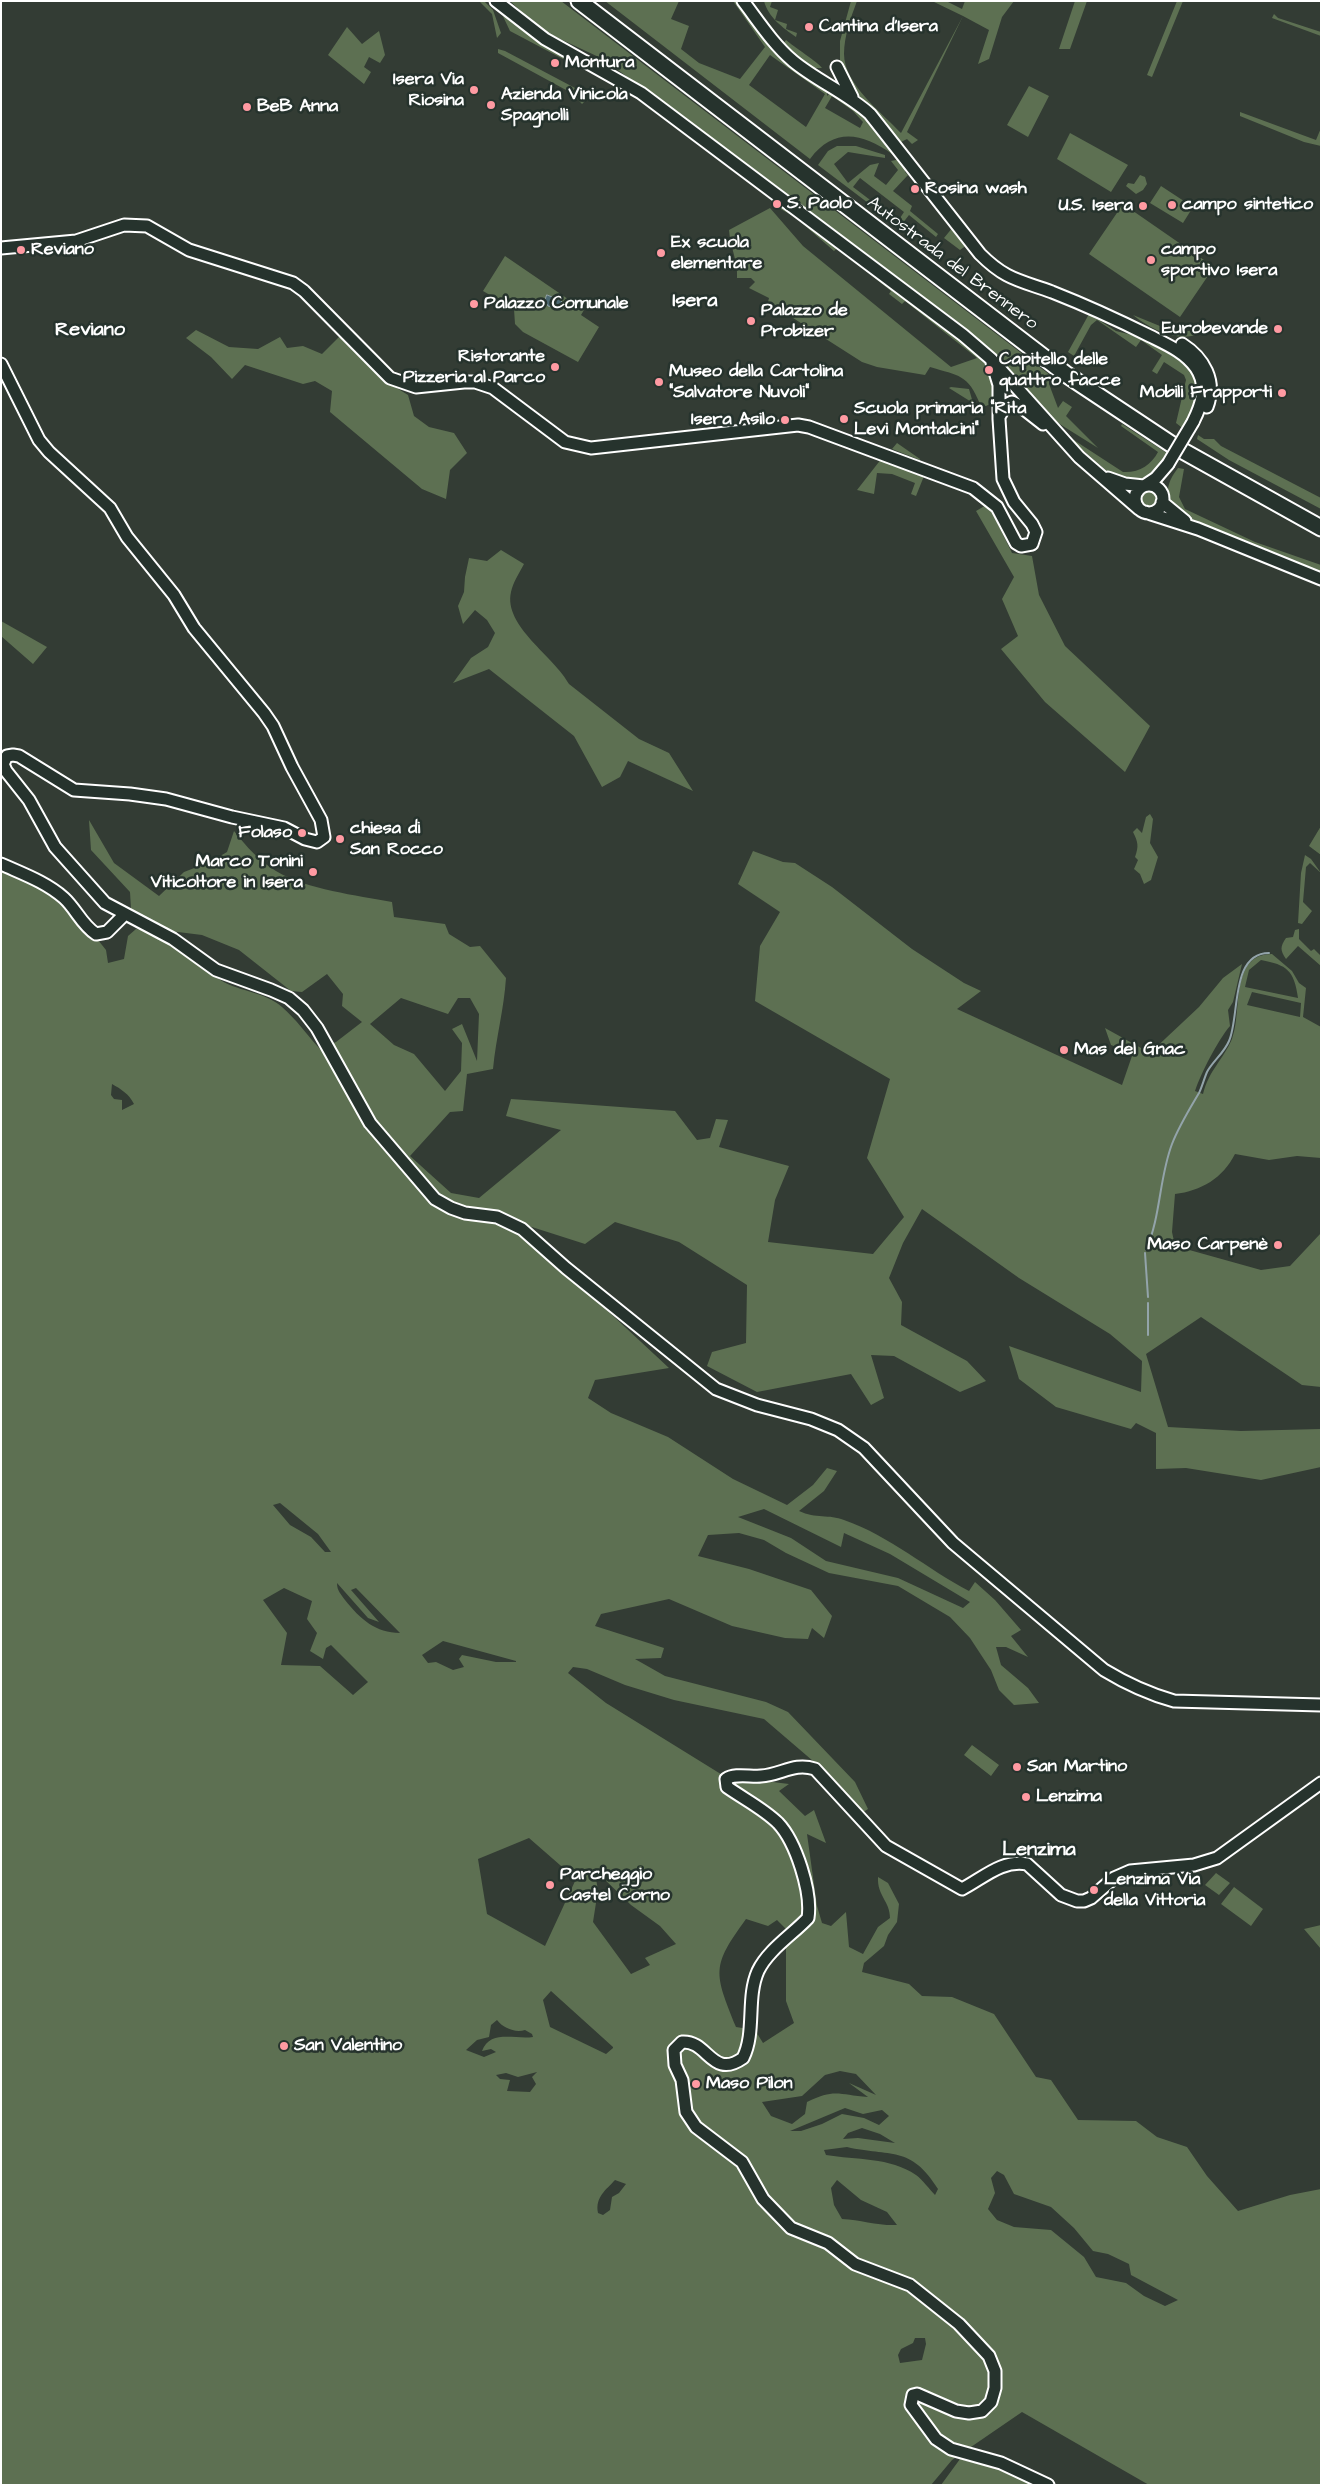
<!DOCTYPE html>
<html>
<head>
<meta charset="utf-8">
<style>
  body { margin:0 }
  #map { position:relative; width:1322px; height:2486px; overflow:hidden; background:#333c34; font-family:"Architects Daughter",sans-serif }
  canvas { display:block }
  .frame { position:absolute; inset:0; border:2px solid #fff; pointer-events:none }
</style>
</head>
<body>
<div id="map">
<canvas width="1322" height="2486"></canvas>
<div class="frame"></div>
</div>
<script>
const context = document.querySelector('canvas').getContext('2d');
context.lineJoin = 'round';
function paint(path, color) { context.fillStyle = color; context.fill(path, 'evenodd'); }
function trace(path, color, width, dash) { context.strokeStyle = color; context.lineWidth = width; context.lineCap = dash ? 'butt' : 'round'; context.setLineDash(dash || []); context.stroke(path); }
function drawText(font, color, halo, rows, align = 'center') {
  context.font = font + ' "Architects Daughter",sans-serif'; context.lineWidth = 5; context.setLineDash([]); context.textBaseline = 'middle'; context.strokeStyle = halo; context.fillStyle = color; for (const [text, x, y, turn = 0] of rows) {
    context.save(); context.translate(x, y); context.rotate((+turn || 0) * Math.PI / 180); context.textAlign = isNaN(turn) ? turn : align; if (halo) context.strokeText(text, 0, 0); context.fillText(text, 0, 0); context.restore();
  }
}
paint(new Path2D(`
  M479 1H484L493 10 501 33 497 38 492 14Z
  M510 1H561L1050 375 1049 384 1058 408 1063 401 1072 407 1066 416 1098 448 1050 418 1021 382 989 350 779 188 777 206 779 204 791 212 873 270 985 360 996 378 994 402 986 406 980 404C968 374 959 376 930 367L925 375 877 367 862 362 768 302 769 298 749 288 755 282 751 278H737C738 262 730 246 729 230L770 208 803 246 951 367 977 358 905 301 902 304 889 294 891 291 837 248 834 251 795 217 777 207 759 174 603 59 541 30Z
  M605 1H679L671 19 689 26 681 49 699 63 740 79 765 47 733 1H739L827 89V96L832 91 859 110 895 153 892 154C862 133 834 127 810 159ZM770 55 825 94 806 127 749 85ZM832 96 853 111 863 122 860 128 825 108Z
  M764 1H772L770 7 778 10 775 20 787 24 786 29 797 33 796 37C783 28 768 17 764 1Z
  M851 1H857C851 17 844 36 844 54 844 84 882 113 901 133L963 16 932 1H946L962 9 965 1H1014L1002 17 989 59 978 64 989 30 963 16 907 132 918 140 912 144 907 139 901 142 874 110 855 92 840 68V41Z
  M1075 1H1087L1070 49H1059Z
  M1177 1H1183L1152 77 1147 75Z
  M500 10 528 33 591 68H580L510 31Z
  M1274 14 1278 18 1321 32V36L1272 18Z
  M347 27 362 44 379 31 385 55 380 63 369 57 364 67 371 72 364 84 328 55Z
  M786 40C793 46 819 63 822 68H810L782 45Z
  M498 49 505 51 575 88 580 93 578 95 585 101 582 104 568 89 566 90 498 53Z
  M1029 86 1049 96 1028 137 1007 125Z
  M1240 112 1316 140 1321 128V146L1304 142 1240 116Z
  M1070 133 1128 165 1111 192 1057 159Z
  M837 146H856L885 155V158L848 152 834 164 848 183 870 165 879 163 874 176 886 185 898 170 891 161 901 159 907 167 905 172 908 175 913 173 922 185 921 190 911 176 908 175 893 191 912 206 910 211 938 234 936 237 909 215 902 224 907 228 880 212 818 165 828 151ZM860 178 904 212 898 221 853 187Z
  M1140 175 1145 177 1147 184 1143 190 1136 194 1126 186 1128 183 1134 184Z
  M1161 186 1193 207 1183 223 1150 203Z
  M1123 204 1214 267 1180 317 1089 254Z
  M953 227 967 245 960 250 944 238Z
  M505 256 584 310 581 315 599 327 578 362 523 332 515 324 514 309 483 291ZM547 295 560 300 567 307 565 309 548 306 545 301Z
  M1089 314 1116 331 1144 338 1173 352 1193 370 1199 392 1185 430 1176 423 1186 380 1184 375 1164 362 1157 374 1152 371 1162 355 1141 340 1136 347 1097 320 1091 325 1074 356 1068 352Z
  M1133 315 1177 333 1194 330 1213 323C1191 349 1155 333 1133 315Z
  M196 330 229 347 258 349 280 337 287 348 303 346 322 354 341 335 387 382 408 395 414 416 429 427 454 433 467 453 450 470 446 499 422 489 330 412 332 391 315 381 303 384 245 365 232 379 211 357 186 338Z
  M951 387 969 389 973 403 949 388Z
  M1122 424 1170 455 1145 482 1116 479 1063 433 1123 472C1139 473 1151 465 1158 452L1121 426Z
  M1198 435 1204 439H1214L1221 446 1321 498V509L1229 460 1197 439Z
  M897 443 920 459V460L892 449Z
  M882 458 924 476 916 496 911 494 915 483 892 474 877 473 874 494 857 490Z
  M1178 468 1184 469 1179 497 1185 509 1255 542 1321 565V574C1294 564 1183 524 1171 503 1164 491 1170 478 1178 468Z
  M1141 500a8 8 0 1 1 16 0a8 8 0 1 1-16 0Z
  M988 504 1012 553 1032 556 1039 595 1065 646 1150 726 1125 772 1045 702 1001 649 1018 636 1002 599 1014 577 976 511Z
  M501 550 524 564C520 572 513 582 511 592 503 626 555 657 569 684L639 739 669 753 693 791 628 761 620 777 602 787 574 736 489 669 453 683 471 658 488 647 495 633 487 620 475 610 463 624 458 606 464 592 465 577 469 558 487 561Z
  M1 621 47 647 33 664 1 636Z
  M1150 814 1153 819 1150 843 1158 857 1151 880 1144 884 1140 874 1134 869 1138 860 1135 857C1139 846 1138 842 1133 832L1137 828 1142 833 1146 817Z
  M89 820 114 863 159 896 184 872 210 862 227 852 234 831C246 846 260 862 276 871 308 890 356 895 392 902L394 917 445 924 449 934 470 947 480 946 506 978C504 1009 496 1038 493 1069L467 1074 463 1111 450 1112 410 1156 451 1193 479 1198 561 1130 506 1116 511 1099 675 1111 697 1140 710 1138 716 1119 728 1120 719 1147 789 1166 775 1200 768 1242 873 1254 904 1217 867 1158 890 1079 755 1001 760 946 780 912 738 884 753 851 783 862 795 863 832 887 912 949 964 983 981 991 957 1009 1122 1085 1133 1053 1111 1045 1105 1028 1150 1053 1199 1007 1223 978 1242 964 1233 1002 1228 1010 1230 1026C1218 1040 1201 1073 1195 1091L1203 1094C1209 1070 1223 1060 1232 1039 1243 1012 1229 954 1272 954L1292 971 1299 983 1306 988 1303 1017 1321 1027V1158L1297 1156 1269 1160 1235 1154C1223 1178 1201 1191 1175 1194L1172 1232 1175 1246 1261 1270 1290 1266 1321 1233V1387L1302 1385 1201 1317 1146 1354 1168 1427 1241 1431 1321 1429V1467L1261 1480 1186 1468 1156 1469V1433L1136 1423 1131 1429 1056 1407 1019 1379 1009 1346 1141 1392 1142 1361 1110 1334 1019 1278 922 1209 903 1243 889 1278 902 1302 901 1325 967 1361 986 1381 960 1392 894 1356 871 1355 884 1398 871 1405 851 1374 757 1392 707 1366 712 1352 746 1343 747 1285 679 1242 615 1222 585 1244 510 1220 669 1368 595 1380 588 1398 611 1413 668 1437 733 1479 787 1505 813 1485 827 1468 837 1471 824 1491 799 1511C816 1519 829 1514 844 1520 890 1536 927 1569 969 1591L975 1582 995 1600 1021 1630 1011 1636 1028 1657 1006 1647H996L1001 1665 1028 1688 1039 1703 1014 1705 999 1690 991 1670 970 1638 950 1617 898 1586 829 1573 786 1553 764 1540 739 1533 708 1535 698 1556 749 1569 811 1590 832 1616 824 1638 812 1628 808 1639 785 1638 732 1626 669 1599 601 1614 595 1626 664 1648 661 1658 635 1659 665 1676 766 1702 788 1712 855 1782 868 1809 862 1813 813 1761 764 1719 674 1700 625 1685 587 1669 573 1667 568 1673 606 1703 724 1776 789 1784 779 1791 805 1816 814 1810 826 1843 807 1834 817 1906 822 1923 831 1926 846 1912 849 1947 863 1954 878 1927 890 1918C890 1901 877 1896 878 1877L888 1883 899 1904 897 1922 888 1935 884 1946 864 1963 862 1972 909 1984 922 1996 952 1997 994 2014 1036 2077 1051 2080 1078 2120 1136 2121 1157 2137 1187 2147 1207 2176 1238 2211 1290 2195 1321 2189V2485H1149L1022 2412 952 2460 931 2485H1V865L48 890 98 940 106 950 108 963 124 959 128 936 136 929C169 931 195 965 222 981 241 992 265 992 282 1007 296 1019 307 1035 320 1049L336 1042 362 1022 342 1006 343 994 327 974 302 992 291 991 239 950 202 935 170 931 131 909 130 892 91 850ZM1261 960C1287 965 1294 970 1298 998L1245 987 1249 970ZM1252 992 1301 1003 1300 1017 1247 1005ZM401 998 448 1014 458 998H470L479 1014 477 1061 462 1024 452 1029 462 1043 461 1071 445 1091 414 1054 394 1045 370 1024ZM112 1084C121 1089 129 1094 134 1104L122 1110V1100L114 1099 111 1095ZM280 1503 318 1534 331 1552H325L311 1537 290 1525 273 1505ZM764 1509 841 1547 844 1533 890 1554 970 1602 963 1608 898 1578 826 1561 791 1538 738 1517ZM337 1583 368 1618 379 1622 351 1590 356 1588 400 1633C376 1633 360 1619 345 1600 341 1594 337 1591 337 1583ZM284 1588 312 1601 307 1619 317 1633 310 1651 323 1659 326 1648 331 1645 368 1682 353 1695 320 1666 281 1665 287 1633 263 1600ZM443 1641 516 1661V1662H496L462 1655 459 1659 464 1667 453 1670 436 1662 428 1663 422 1655ZM529 1838 576 1879 545 1946 487 1914 478 1859ZM599 1874 631 1905 660 1926 676 1944 645 1958 650 1965 631 1974 593 1922 598 1890 596 1879ZM746 1919 768 1926 777 1920 786 1929V2001L794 2023 763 2043 755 2030 736 2027C714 1972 711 1967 746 1919ZM551 1991 613 2047V2048L606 2054 550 2027 543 2000ZM497 2020C503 2028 515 2033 525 2030L532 2034 533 2037C516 2040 490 2029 482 2051L491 2049 496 2052 484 2057 466 2050 477 2040 489 2037 491 2025ZM840 2071 856 2074 876 2095 849 2083 868 2097C839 2095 835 2088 807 2102L805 2114 792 2124 771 2116 762 2102 802 2096 825 2075ZM537 2072 532 2077 536 2084 530 2092 507 2091 510 2080 500 2079 496 2075 506 2073 518 2077ZM845 2108 863 2114 882 2110 889 2116 879 2125 864 2118 842 2114 822 2124 801 2131H790ZM862 2128 880 2134 895 2143 858 2138 843 2139 848 2133ZM847 2147C890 2157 911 2145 938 2189L935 2195C929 2189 923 2180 916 2175 890 2157 856 2160 826 2155L824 2150ZM997 2171 1004 2175 1014 2194 1051 2207 1074 2228 1093 2251 1108 2254 1129 2264 1131 2275 1178 2300 1165 2306 1144 2296 1126 2283 1096 2277 1084 2257 1051 2230 1014 2227 997 2220 988 2209 995 2193 991 2178ZM615 2180 626 2184 619 2193 612 2197 610 2210 603 2215 598 2213C595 2197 606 2190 615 2180ZM837 2180 861 2200 887 2212 897 2225C879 2226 861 2220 842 2219L834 2205 831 2188ZM915 2338H925L926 2344 922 2360 900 2363 898 2355 901 2349 913 2343Z
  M1321 826V855L1309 846Z
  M1305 855 1311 859 1321 873 1310 863 1306 867 1303 902 1312 911 1302 924 1298 923 1301 873Z
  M1299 929V939L1311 951 1314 949 1321 956V966L1298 946 1286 959C1280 950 1280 947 1286 938L1293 937 1295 930Z
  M972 1745 999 1765 991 1776 964 1755Z
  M1216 1873 1230 1883 1219 1895 1205 1885Z
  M1234 1887 1263 1909 1251 1926 1221 1904Z
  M1321 1925V1949L1304 1929Z
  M960 2459 1010 2472 1041 2485H941Z`), '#5d7052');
const water = new Path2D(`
  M547 295 560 300 567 307 565 309 548 306 545 301Z`);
paint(water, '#4b6871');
trace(water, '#93a4aa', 1);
trace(new Path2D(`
  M1146 1250C1161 1216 1159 1178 1172 1144 1179 1126 1189 1110 1199 1093 1202 1087 1204 1079 1207 1072 1213 1061 1224 1053 1229 1041 1240 1017 1230 953 1269 953
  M1145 1253 1148 1297
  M1148 1335V1303`), '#93a4aa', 2);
const secondary = new Path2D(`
  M496 1 545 39 641 93 963 335 991 359 1079 457 1139 509
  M743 1C759 22 773 44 793 61 817 81 847 93 870 114L980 254C1006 280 1019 280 1052 292 1085 305 1118 320 1150 336 1166 344 1185 352 1196 368 1208 386 1202 404 1193 422
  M837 67 852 97
  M1 248 76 241 124 225 147 226 189 250 293 283 304 291 390 378 416 387 464 382H475L493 388 565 442 591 448 798 425 809 427 973 488 997 507 1016 543 1021 546 1032 544 1036 532 1032 524 1014 502 1003 479 999 419V385L991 359
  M1182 344C1204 358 1217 381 1207 407
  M1 364 39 440 49 452 110 508 127 537 174 595 194 628 264 713 273 726 292 767 321 820 324 837 317 842 305 839 284 828 232 817 166 799 130 794 74 790 19 756 13 755 7 756 3 764 6 771 29 800 55 847 105 903 173 939 216 970 271 990 289 998 303 1010 317 1028 370 1123 435 1199 451 1208 465 1213 497 1217 522 1229 566 1268 716 1389 757 1405 811 1419 838 1430 864 1448 953 1543 1104 1670C1127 1684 1149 1694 1174 1701L1321 1705
  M999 417 1006 405 1012 402 1020 406 1043 424
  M1108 478 1125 484 1144 486 1156 478 1168 464
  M1135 499a14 14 0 1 1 28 0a14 14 0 1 1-28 0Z
  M1162 502 1185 521
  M1145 512 1198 529 1321 579
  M1 864C23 874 46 882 64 898 76 909 82 925 96 934L107 932 124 915
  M1048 2485 1001 2463 951 2449 936 2439 911 2405 913 2395 917 2394 956 2411 969 2413 982 2411 991 2402 995 2388V2371L989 2356 959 2324 910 2285 855 2264 828 2243 791 2228 763 2199 742 2162 696 2127 686 2112 682 2080 675 2065 674 2050 682 2042C708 2040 712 2080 743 2058 756 2032 746 1998 758 1971 768 1950 792 1935 808 1918 812 1892 796 1842 778 1823 764 1809 744 1799 727 1787L726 1779C735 1773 750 1777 761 1776 781 1775 794 1762 815 1769L886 1846 962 1889C982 1879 1002 1859 1027 1864L1061 1895 1077 1901H1084L1091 1898 1114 1878 1130 1871 1194 1865 1217 1858 1321 1783`);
const highway = new Path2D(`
  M579 1 1067 375 1174 446 1321 528`);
trace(secondary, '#fff', 15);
trace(highway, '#fff', 19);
trace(secondary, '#26332d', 11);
trace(highway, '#26332d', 15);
const secondaryBridge = new Path2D(`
  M1168 464 1193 422`);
trace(secondaryBridge, '#fff', 15, []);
trace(secondaryBridge, '#26332d', 11);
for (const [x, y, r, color] of [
  [809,27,5,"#ff9aa2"],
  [555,63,5,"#ff9aa2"],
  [474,90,5,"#ff9aa2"],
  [491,105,5,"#ff9aa2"],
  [247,107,5,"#ff9aa2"],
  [915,189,5,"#ff9aa2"],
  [777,204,5,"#ff9aa2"],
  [1172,205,5,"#ff9aa2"],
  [1143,206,5,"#ff9aa2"],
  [21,250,5,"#ff9aa2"],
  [661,253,5,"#ff9aa2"],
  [1151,260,5,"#ff9aa2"],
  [474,304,5,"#ff9aa2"],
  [751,321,5,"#ff9aa2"],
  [1278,329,5,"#ff9aa2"],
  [555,367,5,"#ff9aa2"],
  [989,370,5,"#ff9aa2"],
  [659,382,5,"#ff9aa2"],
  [1282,393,5,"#ff9aa2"],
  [844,419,5,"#ff9aa2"],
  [785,420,5,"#ff9aa2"],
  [302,833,5,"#ff9aa2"],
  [340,839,5,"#ff9aa2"],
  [313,872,5,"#ff9aa2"],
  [1064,1050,5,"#ff9aa2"],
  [1278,1245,5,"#ff9aa2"],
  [1017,1767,5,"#ff9aa2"],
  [1026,1797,5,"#ff9aa2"],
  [550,1885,5,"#ff9aa2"],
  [1094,1890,5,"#ff9aa2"],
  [284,2046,5,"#ff9aa2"],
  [696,2084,5,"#ff9aa2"]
]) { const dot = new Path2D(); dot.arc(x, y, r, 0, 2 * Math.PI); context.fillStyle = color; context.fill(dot); trace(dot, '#26332d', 2); }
drawText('bold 18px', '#fff', '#26332d', [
  ["Cantina d'Isera",819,27],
  ["Montura",565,63],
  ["Isera Via",464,80,"right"],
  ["Riosina",464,101,"right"],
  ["Azienda Vinicola",501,95],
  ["Spagnolli",501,116],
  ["BeB Anna",257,107],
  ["Rosina wash",925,189],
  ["S. Paolo",787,204],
  ["campo sintetico",1182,205],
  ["U.S. Isera",1133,206,"right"],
  ["Ex scuola",671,243],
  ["elementare",671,264],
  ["Reviano",31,250],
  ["campo",1161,250],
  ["sportivo Isera",1161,271],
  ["Palazzo Comunale",484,304],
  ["Palazzo de",761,311],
  ["Probizer",761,332],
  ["Eurobevande",1268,329,"right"],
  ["Ristorante",545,357,"right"],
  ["Pizzeria al Parco",545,378,"right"],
  ["Capitello delle",999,360],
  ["quattro facce",999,381],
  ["Museo della Cartolina",669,372],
  ["\"Salvatore Nuvoli\"",669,393],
  ["Mobili Frapporti",1272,393,"right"],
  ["Scuola primaria \"Rita",854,409],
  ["Levi Montalcini\"",854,430],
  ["Isera Asilo",775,420,"right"],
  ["chiesa di",350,829],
  ["San Rocco",350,850],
  ["Folaso",292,833,"right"],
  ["Marco Tonini",303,862,"right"],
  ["Viticoltore in Isera",303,883,"right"],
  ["Mas del Gnac",1074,1050],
  ["Maso Carpenè",1268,1245,"right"],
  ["San Martino",1027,1767],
  ["Lenzima",1036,1797],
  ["Parcheggio",560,1875],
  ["Castel Corno",560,1896],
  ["Lenzima Via",1104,1880],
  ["della Vittoria",1104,1901],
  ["San Valentino",294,2046],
  ["Maso Pilon",706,2084]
], 'left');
drawText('18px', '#fff', '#26332d', [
  ["Autostrada del Brennero",952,264,37]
]);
drawText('bold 20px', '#fff', '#26332d', [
  ["Isera",695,302],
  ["Reviano",90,331],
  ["Lenzima",1039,1851]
]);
</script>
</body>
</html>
